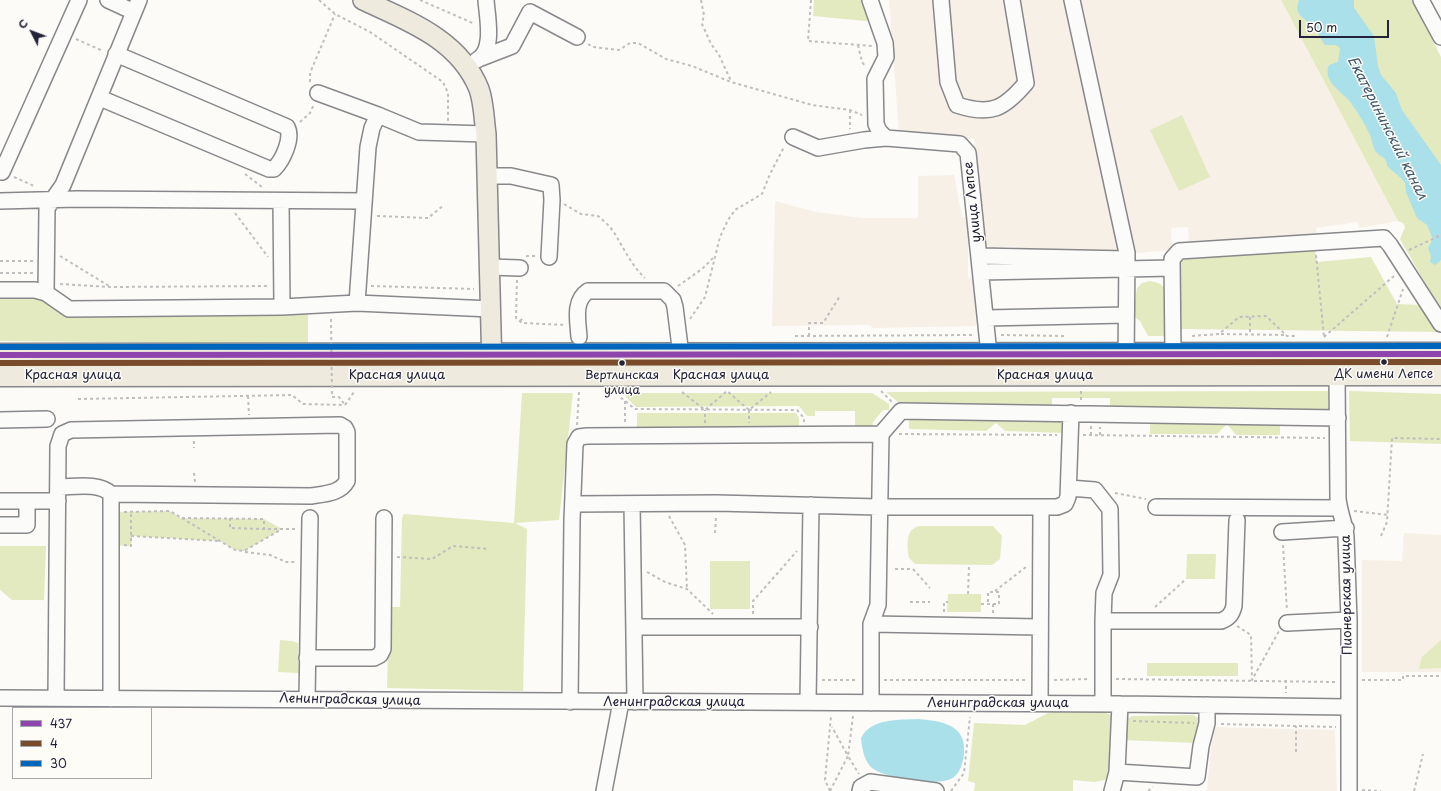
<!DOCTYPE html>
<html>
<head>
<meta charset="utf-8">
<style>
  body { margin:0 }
  #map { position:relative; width:1441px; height:791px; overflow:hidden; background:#fcfbf8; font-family:"Playpen Sans",sans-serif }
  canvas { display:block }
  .legend { position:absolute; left:12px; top:707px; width:140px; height:72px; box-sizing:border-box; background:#fdfcf7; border:1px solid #a5a5ac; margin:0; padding:5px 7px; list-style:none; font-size:12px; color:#22223b }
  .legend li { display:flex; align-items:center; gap:8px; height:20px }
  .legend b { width:20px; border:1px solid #a5a5ac }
  .north { position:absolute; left:12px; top:12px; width:40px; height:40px; -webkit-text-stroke:3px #fdfcf7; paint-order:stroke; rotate:312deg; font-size:11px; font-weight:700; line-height:16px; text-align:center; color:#22223b }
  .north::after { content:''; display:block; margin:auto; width:14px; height:18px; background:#22223b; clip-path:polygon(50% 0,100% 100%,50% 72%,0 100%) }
  .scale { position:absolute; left:1299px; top:20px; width:90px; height:18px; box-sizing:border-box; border:2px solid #22223b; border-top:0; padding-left:5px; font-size:12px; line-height:14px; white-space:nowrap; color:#22223b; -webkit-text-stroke:3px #fdfcf7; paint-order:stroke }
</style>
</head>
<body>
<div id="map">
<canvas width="1441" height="791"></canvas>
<ul class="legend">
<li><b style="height:5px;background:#8e44ad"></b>437</li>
<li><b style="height:5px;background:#7a4b2a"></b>4</li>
<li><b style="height:5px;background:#0065bd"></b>30</li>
</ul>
<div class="north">С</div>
<div class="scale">50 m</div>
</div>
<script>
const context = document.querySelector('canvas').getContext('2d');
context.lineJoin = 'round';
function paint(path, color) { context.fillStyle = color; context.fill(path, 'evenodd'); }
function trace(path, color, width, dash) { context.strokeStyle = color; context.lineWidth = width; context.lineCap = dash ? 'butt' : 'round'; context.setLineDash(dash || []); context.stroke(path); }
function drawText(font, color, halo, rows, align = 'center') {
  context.font = font + ' "Playpen Sans",sans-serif'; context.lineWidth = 3; context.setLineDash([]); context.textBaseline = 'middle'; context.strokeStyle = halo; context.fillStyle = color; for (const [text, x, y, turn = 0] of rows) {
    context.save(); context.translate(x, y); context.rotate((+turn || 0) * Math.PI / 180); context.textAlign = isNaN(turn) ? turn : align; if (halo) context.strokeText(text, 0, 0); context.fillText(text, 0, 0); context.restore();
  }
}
paint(new Path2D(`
  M889 0H1281L1398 221 1359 228 1358 222 1316 228 1317 233 1300 235 1189 246 1188 227 1171 228 1172 250 1138 253 1075 255 1017 252 1015 246 992 248 985 244 974 139 899 134Z
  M954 175 962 217H968V277L974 278 976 326 873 328 870 325 772 326 775 201 816 212 862 218H918V176Z
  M1404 533 1441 535V672H1362V560L1402 561Z
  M1213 727 1335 730 1337 791H1207Z`), '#f7f0e6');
paint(new Path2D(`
  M814 0H867L876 22 813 16Z
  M1281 0H1412L1441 57V311L1400 239 1405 227 1403 223 1398 221Z
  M1182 115 1210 177 1179 191 1150 130Z
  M1315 248 1317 262 1371 257 1397 304 1421 305 1441 332 1181 329 1179 256Z
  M1150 281C1155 282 1161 283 1164 288 1169 297 1166 325 1166 336H1148L1140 321 1133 316 1137 288 1142 283Z
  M0 297C12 297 27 294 39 297 51 300 54 314 67 316L308 315V344L0 341Z
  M1328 391V409L1110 408V398H1052V408L904 407 886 392Z
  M1349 391 1441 394V444L1350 441Z
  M522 393H573L559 520 515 523 527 529 523 691 387 688 389 607H400L402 518 404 514 514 523Z
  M626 393H872L889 404V410H883L873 422 872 429H855V411H815V416H807L799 406 636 407 626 397Z
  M637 413H796L799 418V430L637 429Z
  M909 416 1067 420 1066 433 1005 431 996 423 986 431 909 429Z
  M1150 419 1280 423V435H1236L1227 424 1217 434H1150Z
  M170 511 181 518 264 519 282 529 244 551 235 550 220 541 132 536 131 546 111 545V512Z
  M920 526H993L1002 536 1000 559 992 565 915 564 909 558C907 546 905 528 920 526Z
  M0 546H46L44 600H12L0 590Z
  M1187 554H1216L1215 579H1186Z
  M710 561H750V609H710Z
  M948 594H981V612H947Z
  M280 640 292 641 298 643 299 673 278 672Z
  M1441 640V668L1419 669 1422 657Z
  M1147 663H1238V676H1147Z
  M1054 710 1102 711 1111 715 1115 723 1112 767 1105 780 1094 782 1073 780V791H974L975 783 968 781 974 723 1025 725Z
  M1193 715 1200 719 1202 724 1196 743 1121 740 1127 719 1132 716Z`), '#e3eabf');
paint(new Path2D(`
  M1299 0H1354V8L1374 36 1378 66 1381 75 1396 93 1402 110 1441 165V260L1435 265 1430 262 1431 257 1428 248 1433 239 1427 225 1417 218 1406 192 1405 183 1402 179 1387 166C1387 157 1382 158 1377 153 1373 149 1372 140 1370 135 1365 124 1358 113 1351 103 1342 91 1322 82 1329 65L1338 62 1340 48 1336 45H1325C1321 39 1317 31 1312 26 1305 18 1293 15 1299 0Z
  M918 719C941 721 967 724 964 754 963 761 961 771 955 776 943 789 882 778 871 767 864 760 862 748 861 738 871 718 898 720 918 719Z`), '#a9e0e9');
const minor = new Path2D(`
  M108 0 134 12
  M870 0 885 43 886 57 875 79 876 124 879 131 886 138 960 144 968 153 989 354
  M941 0 948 82 957 105C991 116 1004 109 1026 83L1012 0
  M1072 0 1127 253 1126 363
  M1421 0 1441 37
  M481 58 512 46 530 12 577 37
  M477 60C495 51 487 16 486 0
  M318 93 378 115
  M100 98 269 169H274C283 160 293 138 287 127L116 54
  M793 137 818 148 864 140 886 138
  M2 172 79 0
  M487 176H511L551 185 552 200 549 257
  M0 201 77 199 364 201
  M281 201 282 307
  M979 256 1127 259
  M489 267 520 268
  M981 272 1172 268
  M0 290H35L46 293 69 309 282 307 357 303 491 309
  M46 293 47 208 63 185 139 0
  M357 303 368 147 372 128 378 115 419 132 486 134
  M986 318 1126 315
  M579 337C578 321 573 301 588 291H664L673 300 675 307 681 355
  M1173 354 1172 259 1179 251 1384 238 1390 245 1441 324
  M1340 366 1337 374 1338 498C1339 512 1345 523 1346 537L1349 620V791
  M0 420 47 419
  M1069 488 1095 490 1110 509 1111 575 1104 593 1103 621V704
  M0 501H27V525H0
  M27 501H58
  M574 504 716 503 879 507H1057L1065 504 1068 497 1071 413
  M632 504 635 702
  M1156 507 1338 508
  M1282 532 1346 528
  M1103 621H1221C1229 618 1232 614 1234 606L1237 520
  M1287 623 1349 620
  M871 624 1040 627
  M634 627H810
  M307 658H374L380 655 383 649 384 518
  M0 698 1120 704 1348 707
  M56 698 58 446 62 434 71 430 340 425 345 428 347 432V481C340 494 323 494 311 496L111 494C99 482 74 487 58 487
  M111 699V494
  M307 699 310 518
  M570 702 572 520 575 444 579 437 587 436 881 434
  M808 702 811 505
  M871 703V624L878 605 881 434 901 411 1338 418
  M1040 703 1041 507
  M1117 772 1197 777 1201 746 1207 723V705
  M604 791 621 702
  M860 791 861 787 870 782 936 791
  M1112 791 1117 772 1120 704`);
const major = new Path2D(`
  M363 0C408 21 459 39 479 89 484 103 484 120 486 134L492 369`);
const highway = new Path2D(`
  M0 355 1441 354
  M0 375 1441 374`);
trace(minor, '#88888c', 18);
trace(major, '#88888c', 22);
trace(highway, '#88888c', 25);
trace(new Path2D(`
  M319 0 335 14 370 32 443 82 448 93V121
  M420 0 475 24
  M701 0 704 15 702 24 711 44 719 55 731 81
  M811 0 808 41 872 46
  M76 39 103 51
  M588 44 593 47 619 50 630 43H638L666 59 692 66 731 82 812 105 850 110 862 115
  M858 45 862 62 866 67
  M310 82V73L335 14
  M850 110V129
  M300 122 310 113 314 104
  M245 174 262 187
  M14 177 34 186
  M564 204 581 214 598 216C604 221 611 227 615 234 624 249 632 266 645 278
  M235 213 268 257
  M377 216 428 218 444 205
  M1409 250 1441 235
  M1316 255 1324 337
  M60 256 109 286
  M526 256H535
  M0 261H33
  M0 273H34
  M517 280 516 318 522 323 566 325
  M60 284 110 287 269 286
  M371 286 474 289
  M678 286 702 269 713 258
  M1250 317V335
  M690 319 705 297 720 237 728 220 735 210 762 194 770 174 784 147
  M520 321 524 317
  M1221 334 1286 335
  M1001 335 1066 336
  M795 336 974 335
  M809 336V323H823L840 296
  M1192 336 1219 334 1239 317 1266 316 1287 336H1296
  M1324 337 1394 276
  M1387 337 1403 289
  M881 391 892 402
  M620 392V397L635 409 797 410 804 418V422
  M682 392 705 410 727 391 749 410 771 392
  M248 396 249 415
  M332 397H339L345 405
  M78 399 292 395 303 404 345 405
  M1081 400V390
  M625 401V424
  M345 405 354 392
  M749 410V423
  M705 423V410
  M577 425 579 392
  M899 434 1057 435
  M1083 435 1325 438
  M1091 435V426
  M1100 435V427
  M194 441V448
  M194 473 195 482
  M1115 493 1146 499
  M1354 511 1388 515
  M124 512 170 511 235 550 244 551 282 529
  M669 516 685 545 687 589
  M182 518 264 519V529H297
  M230 518V528L264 529
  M715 533 716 517
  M131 536 220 541
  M1381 536 1387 522 1392 438 1441 439
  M124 545 131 546V512
  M1283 545 1287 611
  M245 552 270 555 286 562H297
  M397 557 432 559 453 546 488 549
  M895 569H913L930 588
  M647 572 665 582 687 589 713 614
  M995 591 1026 567
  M968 594 969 565
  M910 602H930
  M981 604H999V592H988V604
  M993 604V613
  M1155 607 1186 579
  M944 612V602H948
  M753 614V601L797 551
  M1237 626 1251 635 1252 680 1279 631
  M1116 679 1335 682
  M822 680H857
  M884 680H1027
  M1054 680 1089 679
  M1286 680V693
  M1362 680H1403V676H1441
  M853 716 848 756 859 774
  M1133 721 1194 723
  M1221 724 1336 727
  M1296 752V726
  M1362 790 1381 791
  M830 791 825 780 831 716
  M830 791 848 756 832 727
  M951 791 964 773 970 717
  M1148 791 1153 787
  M1414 791 1423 754`), '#bfbfc0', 2, [3, 3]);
trace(minor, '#fbfbf9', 15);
trace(major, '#eeeade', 19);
trace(highway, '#eeeade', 22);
trace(new Path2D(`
  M331 319 332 397`), '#bfbfc0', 2, [3, 3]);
trace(new Path2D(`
  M0 355 1441 354`), '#8e44ad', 6);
trace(new Path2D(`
  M0 363 1441 362`), '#7a4b2a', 6);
trace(new Path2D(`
  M0 347 1441 346`), '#0065bd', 6);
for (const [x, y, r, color] of [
  [1384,362,3.5,"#22223b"],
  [622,363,3.5,"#22223b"]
]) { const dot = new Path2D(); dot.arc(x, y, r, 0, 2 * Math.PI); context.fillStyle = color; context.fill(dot); trace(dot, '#fdfcf7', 1.5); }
drawText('12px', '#22223b', '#fdfcf7', [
  ["ДК имени Лепсе",1384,375],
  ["Вертлинская",622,376],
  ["улица",622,391]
]);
drawText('13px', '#22223b', '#fdfcf7', [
  ["улица Лепсе",973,202,-96],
  ["Красная улица",73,375],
  ["Красная улица",397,375],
  ["Красная улица",721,375],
  ["Красная улица",1045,375],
  ["Пионерская улица",1347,595,-91],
  ["Ленинградская улица",350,700,1],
  ["Ленинградская улица",674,702],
  ["Ленинградская улица",998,703]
]);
drawText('italic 14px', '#40586d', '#fdfcf7', [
  ["Екатерининский канал",1387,128,63]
]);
</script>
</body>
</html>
